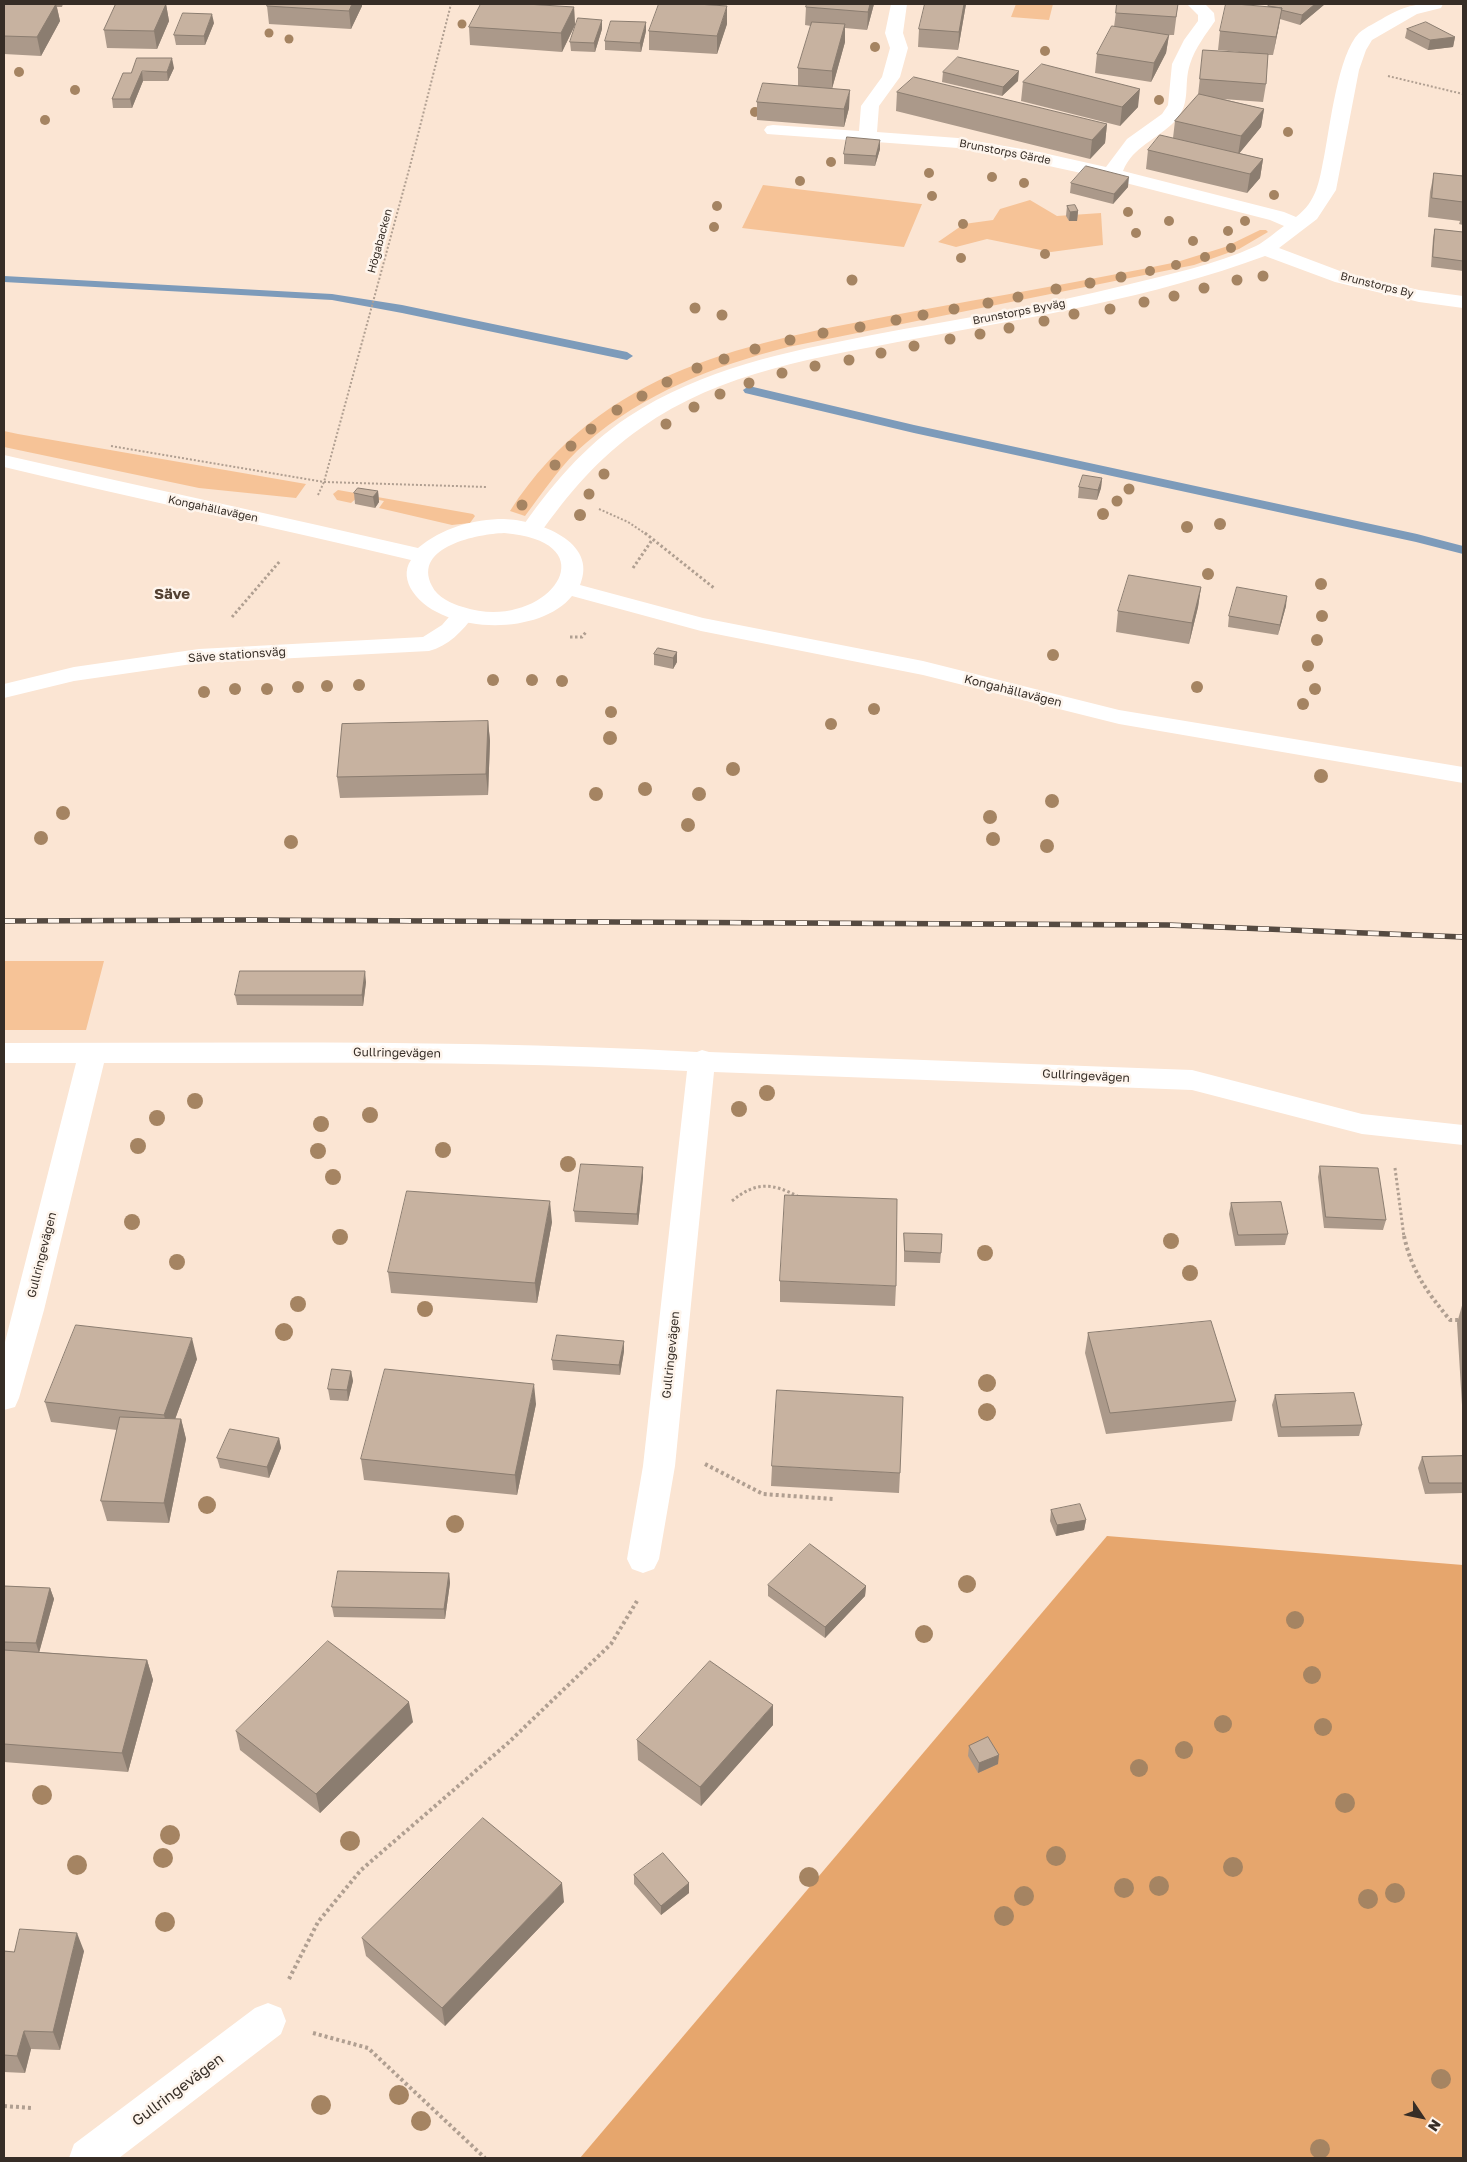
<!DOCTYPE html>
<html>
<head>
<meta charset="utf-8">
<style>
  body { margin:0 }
  #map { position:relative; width:1467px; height:2162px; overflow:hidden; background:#fbe5d3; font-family:"Golos Text",sans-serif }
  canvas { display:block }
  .frame { position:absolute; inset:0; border:5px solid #362d26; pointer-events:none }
  .north { position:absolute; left:1397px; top:2092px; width:50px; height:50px; -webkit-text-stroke:4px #fef5ed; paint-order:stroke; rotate:124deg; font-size:14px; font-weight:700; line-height:20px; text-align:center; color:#362d26 }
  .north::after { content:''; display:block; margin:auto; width:18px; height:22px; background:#362d26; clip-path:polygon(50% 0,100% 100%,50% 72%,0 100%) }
</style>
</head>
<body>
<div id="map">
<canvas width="1467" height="2162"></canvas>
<div class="frame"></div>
<div class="north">N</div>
</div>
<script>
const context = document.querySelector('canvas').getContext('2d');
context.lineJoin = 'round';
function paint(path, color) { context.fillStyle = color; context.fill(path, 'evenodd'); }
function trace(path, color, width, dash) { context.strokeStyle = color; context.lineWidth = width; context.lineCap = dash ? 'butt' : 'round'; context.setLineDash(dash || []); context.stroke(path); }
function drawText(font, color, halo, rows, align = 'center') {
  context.font = font + ' "Golos Text",sans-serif'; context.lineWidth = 5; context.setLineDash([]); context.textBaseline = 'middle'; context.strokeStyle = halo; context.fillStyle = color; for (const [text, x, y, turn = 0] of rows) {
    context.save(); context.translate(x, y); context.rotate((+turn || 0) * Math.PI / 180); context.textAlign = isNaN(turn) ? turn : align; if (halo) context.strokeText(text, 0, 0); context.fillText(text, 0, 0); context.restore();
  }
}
paint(new Path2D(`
  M1016 4H1053L1049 20 1011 17Z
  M763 185 921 204H922L904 247 742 228Z
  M1030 200 1057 216 1101 213 1103 245 1051 252 987 239 956 247 938 242 964 224 993 220 1000 209Z
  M1260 230H1266L1268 232 1239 249 1194 265 788 347C714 366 644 393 586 443 562 463 544 491 525 516L510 511C603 367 749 343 905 313 996 296 1086 281 1177 262L1225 247Z
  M4 431 18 434 306 484 296 498 199 488 4 447Z
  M338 490 473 514 475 516 470 523 452 525 379 508 384 501 359 496 351 503 337 500 333 494Z
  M4 961H104L86 1030H4Z`), '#f6c397');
paint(new Path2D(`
  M1107 1536 1463 1565V2158H580Z`), '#e6a66d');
paint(new Path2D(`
  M4 276 332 294 402 305 627 352 633 356 627 360 402 313 332 300 4 282Z
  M749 386 914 425 1417 534 1463 546V554L1416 542 914 433 745 393 743 390Z`), '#7d9bba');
trace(new Path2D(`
  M1388 76 1463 94
  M111 446 324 482 487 487
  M318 495 324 482 410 166 451 4
  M599 509 628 522 646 534`), '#b09f91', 2, [2, 2]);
trace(new Path2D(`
  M645 533 714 588
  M633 568 652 540
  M232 617 280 561
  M570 637H582L586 632
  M1395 1168 1404 1237
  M732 1201C756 1181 773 1183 799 1197`), '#b09f91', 3, [2.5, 2.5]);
trace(new Path2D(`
  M1404 1236C1412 1272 1427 1292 1450 1320H1463
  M705 1464 763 1494 834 1499
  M289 1979 318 1922 361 1870 508 1743 611 1644 637 1601
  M313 2033 368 2048 485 2158
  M4 2106 32 2108`), '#b09f91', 4, [3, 3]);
paint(new Path2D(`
  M891 4H907L903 33 908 48 900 77 879 106 877 132 958 138 1039 152 1106 167 1127 139 1162 114 1168 105 1172 64 1184 40 1198 21V15L1187 4H1205L1214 13 1215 21C1206 34 1195 48 1190 64 1183 85 1192 103 1175 121 1157 140 1133 146 1123 171L1284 212 1296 217C1317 201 1319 182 1324 157 1330 127 1338 54 1359 33 1366 27 1377 22 1385 17 1409 4 1416 4 1443 4L1441 8 1417 14 1372 40 1366 50 1359 70 1336 190 1317 219 1279 248 1348 274 1419 290 1463 296V308L1419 302 1335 282 1265 256C1152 298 1032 317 914 339 820 357 721 371 641 428 599 457 568 494 539 535L531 537 523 535 520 530C550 487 584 446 628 417 703 368 786 352 872 335 957 319 1043 306 1126 285 1170 274 1215 265 1256 246 1266 241 1275 232 1284 226L1270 220 1118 181 998 155 958 148 767 134 764 130 767 126 773 125 859 131 861 106 882 77 890 48 885 33Z
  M463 608 471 610 474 615C463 631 448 646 429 651L199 663 74 681 4 698V684L74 667 199 649 423 637 442 625 455 610Z
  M4 1043C235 1043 466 1039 697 1052L702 1050 709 1052 1192 1070 1362 1114 1463 1125V1145L1362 1134 1192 1090 714 1072 675 1466 659 1559 654 1569 643 1573 632 1569 627 1559 643 1466 687 1071C493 1060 298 1063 104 1063L44 1310 19 1398 15 1407 4 1410V1346L76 1063H4Z
  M268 2003 281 2008 286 2021 281 2034 119 2158H69L74 2144 255 2008Z`), '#fff');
paint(new Path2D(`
  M4 455C142 487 281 516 418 548 442 528 473 519 504 519 537 520 599 541 580 585L703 618 923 661 1119 710 1463 767V783L1119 724 923 675 701 631 572 596C539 637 442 634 413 592 406 582 404 570 411 560 275 527 139 500 4 467ZM504 533C615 542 545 634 463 607 452 604 437 597 432 586 412 546 479 534 504 533Z`), '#fff');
const rail = new Path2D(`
  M4 921 248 920 1168 925 1463 937`);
trace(rail, '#554a41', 5.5);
trace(rail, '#fef5ed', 4, [11]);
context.fillStyle = '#a58462';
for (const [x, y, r] of [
  [462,24,4.5],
  [269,33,4.5],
  [289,39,4.5],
  [875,47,5],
  [1045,51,5],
  [19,72,5],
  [75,90,5],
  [1159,100,5],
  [755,112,5],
  [45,120,5],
  [1288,132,5],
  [831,162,5],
  [929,173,5],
  [992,177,5],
  [800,181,5],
  [1024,183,5],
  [1274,195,5],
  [932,196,5],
  [717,206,5],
  [1128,212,5],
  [1169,221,5],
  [1245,221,5],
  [963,224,5],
  [714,227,5],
  [1228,231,5],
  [1136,233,5],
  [1193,241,5],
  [1231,248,5],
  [1045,254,5],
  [1205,257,5],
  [961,258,5],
  [1176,265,5],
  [1150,271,5],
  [1263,276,5.5],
  [1121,277,5.5],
  [852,280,5.5],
  [1237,280,5.5],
  [1090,283,5.5],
  [1204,288,5.5],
  [1056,289,5.5],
  [1174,296,5.5],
  [1018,297,5.5],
  [1144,302,5.5],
  [988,303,5.5],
  [695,308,5.5],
  [954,309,5.5],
  [1110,309,5.5],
  [1074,314,5.5],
  [722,315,5.5],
  [923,315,5.5],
  [896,320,5.5],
  [1044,321,5.5],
  [860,327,5.5],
  [1009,328,5.5],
  [823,333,5.5],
  [980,334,5.5],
  [950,339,5.5],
  [790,340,5.5],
  [914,346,5.5],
  [755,349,5.5],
  [881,353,5.5],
  [724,359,5.5],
  [849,360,5.5],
  [815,366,5.5],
  [697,368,5.5],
  [782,373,5.5],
  [667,382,5.5],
  [749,383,5.5],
  [720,394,5.5],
  [642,396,5.5],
  [694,407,5.5],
  [617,410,5.5],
  [666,424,5.5],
  [591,429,5.5],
  [571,446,5.5],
  [555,465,5.5],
  [604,474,5.5],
  [1129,489,5.5],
  [589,494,5.5],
  [1117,501,5.5],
  [522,505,5.5],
  [1103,514,6],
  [580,515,6],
  [1220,524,6],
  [1187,527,6],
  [1208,574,6],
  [1321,584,6],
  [1322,616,6],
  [1317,640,6],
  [1053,655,6],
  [1308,666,6],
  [493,680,6],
  [532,680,6],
  [562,681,6],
  [359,685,6],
  [327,686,6],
  [298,687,6],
  [1197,687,6],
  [235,689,6],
  [267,689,6],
  [1315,689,6],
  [204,692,6],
  [1303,704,6],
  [874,709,6],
  [611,712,6],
  [831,724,6],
  [610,738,7],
  [733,769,7],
  [1321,776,7],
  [645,789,7],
  [596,794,7],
  [699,794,7],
  [1052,801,7],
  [63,813,7],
  [990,817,7],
  [688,825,7],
  [41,838,7],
  [993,839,7],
  [291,842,7],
  [1047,846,7],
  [767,1093,8],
  [195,1101,8],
  [739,1109,8],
  [370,1115,8],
  [157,1118,8],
  [321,1124,8],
  [138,1146,8],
  [443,1150,8],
  [318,1151,8],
  [568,1164,8],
  [333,1177,8],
  [132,1222,8],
  [340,1237,8],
  [1171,1241,8],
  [985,1253,8],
  [177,1262,8],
  [1190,1273,8],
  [298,1304,8],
  [425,1309,8],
  [284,1332,9],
  [987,1383,9],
  [987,1412,9],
  [207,1505,9],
  [455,1524,9],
  [967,1584,9],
  [1295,1620,9],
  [924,1634,9],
  [1312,1675,9],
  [1223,1724,9],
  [1323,1727,9],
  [1184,1750,9],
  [1139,1768,9],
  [42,1795,10],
  [1345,1803,10],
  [170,1835,10],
  [350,1841,10],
  [1056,1856,10],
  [163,1858,10],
  [77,1865,10],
  [1233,1867,10],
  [809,1877,10],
  [1159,1886,10],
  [1124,1888,10],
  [1395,1893,10],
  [1024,1896,10],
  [1368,1899,10],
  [1004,1916,10],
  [165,1922,10],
  [1441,2079,10],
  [399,2095,10],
  [321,2105,10],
  [421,2121,10],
  [1320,2149,10]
]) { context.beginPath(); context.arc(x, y, r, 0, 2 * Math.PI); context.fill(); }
paint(new Path2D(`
  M4 4H63L62 7H57L60 21 41 56 4 54Z
  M116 4H166L169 21 157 49 107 48 104 30Z
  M874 4 867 30 845 28V42L832 88 849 108 844 127 757 120V102L798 86V68L811 26 805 25 806 7Z
  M966 4 958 50 918 47 919 29Z
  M1117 4H1178L1174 35H1169L1166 53 1151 82 1095 73 1097 54 1114 27Z
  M1270 4H1325L1300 25 1280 19 1273 55H1268L1266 84 1263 102 1223 99 1264 109 1261 127 1239 153 1263 159 1260 178 1247 193 1146 169 1148 150 1173 138 1175 121 1198 95 1203 50 1250 53 1218 50 1220 31 1268 7Z
  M267 6H362L351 29 269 24Z
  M574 7 575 25 562 52 470 45 469 27Z
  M214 23 205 45H176L174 35Z
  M727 24 717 54 649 50V31Z
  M602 29 595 52 571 51 570 42Z
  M1407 29 1455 37 1453 47 1428 50 1405 38Z
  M646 31 641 52 605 50V41Z
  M174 68 168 81H143L132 108H113L112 99 131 73Z
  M943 72 1018 81 1002 96 942 82Z
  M1023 82 1138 107 1120 126 1021 101Z
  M897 92 1107 124 1105 143 1090 159 896 111Z
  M880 149 875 166 844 164V154Z
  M1434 173 1463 176V225L1459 224 1460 221 1428 217 1430 192Z
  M1071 183 1128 187 1113 204 1070 193Z
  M1067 206 1078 211 1077 221H1069L1066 216Z
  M1435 229 1463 232V271L1431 267 1433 238Z
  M1102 478 1101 488 1097 500 1078 498 1079 487Z
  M378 491 379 502 375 508 355 504 354 493Z
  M1201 587 1198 607 1189 644 1116 632 1118 611Z
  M1286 606 1278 635 1228 627 1229 616Z
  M677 652V662L673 669 654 665V654Z
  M488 721 490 741 488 795 340 798 337 777Z
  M366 982 363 1006 237 1005 235 995Z
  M1320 1166 1386 1220 1383 1230 1324 1228 1318 1177Z
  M643 1167V1177L638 1225 575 1222 574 1211Z
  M1231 1203 1288 1234 1285 1245 1235 1246 1229 1214Z
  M552 1222 537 1303 391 1293 388 1272Z
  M904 1233 941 1253 940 1263 904 1262Z
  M780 1281 896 1286 895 1306 780 1302Z
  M1463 1302V1405H1462L1457 1323Z
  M1088 1333 1236 1401 1232 1421 1106 1434 1085 1353Z
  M624 1351 620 1375 553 1370 552 1360Z
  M197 1359 175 1419H181L186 1439 169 1523 107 1521 101 1501 117 1430 51 1422 45 1402Z
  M351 1371 353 1381 348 1401 330 1400 328 1389Z
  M1275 1395 1362 1425 1359 1436 1278 1437 1272 1405Z
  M536 1404 517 1495 364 1480 361 1459Z
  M279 1438 281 1448 269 1478 220 1468 217 1458Z
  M1463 1456V1493L1425 1494 1418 1468 1422 1457Z
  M772 1466 900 1473 899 1493 771 1486Z
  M1051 1510 1086 1520 1084 1530 1056 1536 1050 1521Z
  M449 1573 450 1583 445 1619 334 1617 332 1607Z
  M768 1585 866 1586 865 1596 825 1638 768 1596Z
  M4 1586 50 1588 54 1599 39 1652 147 1660 153 1680 128 1772 4 1762Z
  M413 1722 320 1813 240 1750 236 1731Z
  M773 1725 701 1806 638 1760 637 1740Z
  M969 1746 998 1764 978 1773 968 1756Z
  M634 1875 689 1883V1893L661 1915 634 1884Z
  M564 1902 445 2026 366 1956 362 1938Z
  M4 1951 14 1952 84 1951 60 2050 31 2049 25 2073 4 2072Z`), '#ab998a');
paint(new Path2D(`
  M56 4 60 21 41 56 37 37Z
  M166 4 169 21 157 49 154 31Z
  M352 4H362V6L351 29 349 11Z
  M870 4H874L867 30 868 12Z
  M964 4H966L958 50 959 32Z
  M1315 4H1325L1300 25 1302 15Z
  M727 6V24L717 54V36Z
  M574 7 575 25 562 52 561 33Z
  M1282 8 1279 26 1273 55 1276 37Z
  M212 14 214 23 205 45 204 36Z
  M602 20V29L595 52 594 43Z
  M646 22V31L641 52 640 43Z
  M845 24V42L832 89V71Z
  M1169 35 1166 53 1151 82 1154 63Z
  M1455 37 1453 47 1428 50 1430 40Z
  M172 58 174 68 168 81 167 72Z
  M142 71 143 81 132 108 130 99Z
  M1019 71 1018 81 1002 96 1003 87Z
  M1140 89 1138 107 1120 126 1122 107Z
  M850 90 849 108 844 127V109Z
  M1264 109 1261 127 1238 155 1241 136Z
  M1107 124 1105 143 1090 159 1092 140Z
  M880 140V149L875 166 876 156Z
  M1263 159 1260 178 1247 193 1250 174Z
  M1129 177 1128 187 1113 204 1114 194Z
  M1078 211 1077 221H1069L1070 212Z
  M1102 478 1101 488 1097 500 1098 490Z
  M378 491 379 502 375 508 373 497Z
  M1201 587 1198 607 1189 644 1192 623Z
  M1287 596 1286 606 1278 635 1280 625Z
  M677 652V662L673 669V658Z
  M488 721 490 741 488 795 486 774Z
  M365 971 366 982 363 1006 362 995Z
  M643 1167V1177L638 1225 637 1214Z
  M550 1201 552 1222 537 1303 535 1283Z
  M192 1338 197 1359 169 1436 164 1415Z
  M624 1341V1351L620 1375 619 1365Z
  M351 1371 353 1381 348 1401 347 1390Z
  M534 1384 536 1404 517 1495 515 1475Z
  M181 1419 186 1439 169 1523 164 1503Z
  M279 1438 281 1448 269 1478 267 1467Z
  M1086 1520 1084 1530 1056 1536 1057 1525Z
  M449 1573 450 1583 445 1619 444 1609Z
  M866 1586 865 1596 825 1638V1627Z
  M50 1588 54 1599 39 1653 36 1643Z
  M147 1660 153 1680 128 1772 122 1753Z
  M409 1702 413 1722 320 1813 316 1794Z
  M773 1705V1725L701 1806 700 1787Z
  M999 1755 998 1764 978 1773 979 1763Z
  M562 1883 564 1902 445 2026 442 2008Z
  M689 1883V1893L661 1915V1906Z
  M77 1933 84 1951 60 2050 53 2032Z
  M24 2031 31 2049 25 2073 17 2056Z`), '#8b7d70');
const building = new Path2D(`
  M4 4H56L37 37 4 36Z
  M116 4H166L154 31 104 30Z
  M268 4H352L349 11 267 6Z
  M481 4H526L574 7 561 33 469 27Z
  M659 4H697L727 6 717 36 649 31Z
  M807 4H870L868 12 806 7Z
  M925 4H964L959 32 919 29Z
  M1117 4H1178L1176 17 1116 13Z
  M1226 4H1236L1282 8 1276 37 1220 31Z
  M1270 4H1315L1302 15 1281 10 1282 8 1268 6Z
  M183 13 212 14 204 36 174 35Z
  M578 18 602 20 594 43 570 42Z
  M611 21 646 22 640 43 605 41Z
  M812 22 845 24 832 71 798 68Z
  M1426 22 1455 37 1430 40 1407 29Z
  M1112 26 1169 35 1154 63 1097 54Z
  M1203 50 1268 54 1266 84 1200 79Z
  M958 57 1019 71 1003 87 943 72Z
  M137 58H172L167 72 142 71 130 99H112L123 73H131Z
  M1042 64 1140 89 1122 107 1023 82Z
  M914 77 1107 124 1092 140 897 92Z
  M763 83 850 90 844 109 757 102Z
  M1199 94 1264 109 1241 136 1175 121Z
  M1160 135 1263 159 1250 174 1148 150Z
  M847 137 880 140 876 156 844 154Z
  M1086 166 1129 177 1114 194 1071 183Z
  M1434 173 1463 176V202L1432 198Z
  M1075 205 1078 211 1070 212 1067 206Z
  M1435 229 1463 232V261L1433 257Z
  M1083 475 1102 478 1098 490 1079 487Z
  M358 488 378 491 373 497 354 493Z
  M1129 575 1201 587 1192 623 1118 611Z
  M1237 587 1287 596 1280 625 1229 616Z
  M658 648 677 652 673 658 654 654Z
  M488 721 486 774 337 777 342 724Z
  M240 971H365L362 995H235Z
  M581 1164 643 1167 637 1214 574 1211Z
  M1320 1166 1378 1168 1386 1220 1326 1217Z
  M407 1191 550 1201 535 1283 388 1272Z
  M785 1195 897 1199 896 1286 780 1281Z
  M1281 1202 1288 1234 1238 1235 1231 1203Z
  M904 1233 942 1234 941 1253 905 1251Z
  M1211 1321 1236 1401 1110 1413 1088 1333Z
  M76 1325 192 1338 164 1415 45 1402Z
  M557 1335 624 1341 619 1365 552 1360Z
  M332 1369 351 1371 347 1390 328 1389Z
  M385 1369 534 1384 515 1475 361 1459Z
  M777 1390 903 1397 900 1473 772 1466Z
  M1354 1393 1362 1425 1281 1427 1275 1395Z
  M120 1417 181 1419 164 1503 101 1501Z
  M230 1429 279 1438 267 1467 217 1458Z
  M1463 1456V1483H1429L1422 1457Z
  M1080 1504 1086 1520 1057 1525 1051 1510Z
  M810 1544 866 1586 825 1627 768 1585Z
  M338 1571 449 1573 444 1609 332 1607Z
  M4 1586 50 1588 36 1643 4 1642Z
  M328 1641 409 1702 316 1794 236 1731Z
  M4 1650 147 1660 122 1753 4 1744Z
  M710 1661 773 1705 700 1787 637 1740Z
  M988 1737 999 1755 979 1763 969 1746Z
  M483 1818 562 1883 442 2008 362 1938Z
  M663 1853 689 1883 661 1906 634 1875Z
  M20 1929 77 1933 53 2032 24 2031 17 2056 4 2055V1951L14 1952Z`);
paint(building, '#c7b2a0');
trace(building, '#8b7d70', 1);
drawText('11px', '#362d26', '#fef5ed', [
  ["Brunstorps Gärde",1005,152,11],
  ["Högabacken",380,241,-75],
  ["Brunstorps By",1377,285,14],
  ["Brunstorps Byväg",1019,312,-11],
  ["Kongahällavägen",213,509,12]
]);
drawText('12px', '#362d26', '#fef5ed', [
  ["Säve stationsväg",237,655,-4],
  ["Kongahällavägen",1013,691,14],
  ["Gullringevägen",397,1053,1],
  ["Gullringevägen",1086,1076,3],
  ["Gullringevägen",42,1255,-76],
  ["Gullringevägen",671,1355,-84]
]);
drawText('bold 15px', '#534132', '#fef5ed', [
  ["Säve",172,594]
]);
drawText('15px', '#362d26', '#fef5ed', [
  ["Gullringevägen",178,2090,-37]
]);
</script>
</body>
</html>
